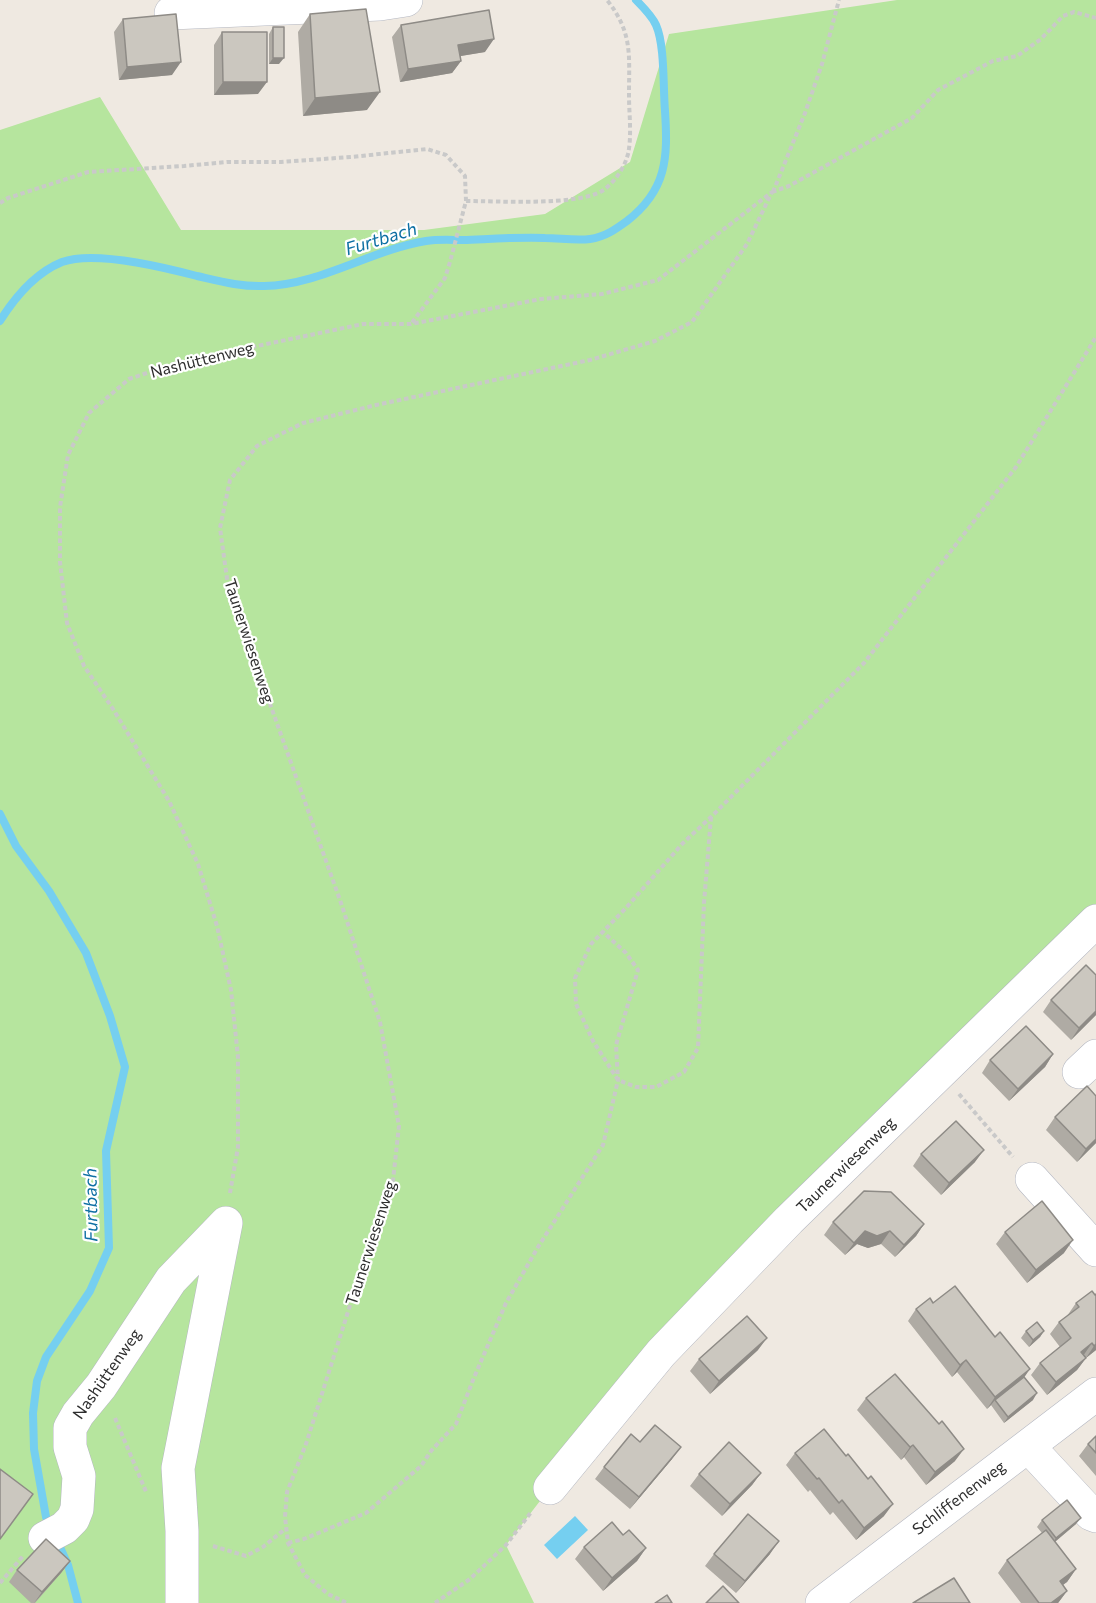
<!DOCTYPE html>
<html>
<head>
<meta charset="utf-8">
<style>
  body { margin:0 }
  canvas { display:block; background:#efe9e1 }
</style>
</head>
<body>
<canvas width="1096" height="1603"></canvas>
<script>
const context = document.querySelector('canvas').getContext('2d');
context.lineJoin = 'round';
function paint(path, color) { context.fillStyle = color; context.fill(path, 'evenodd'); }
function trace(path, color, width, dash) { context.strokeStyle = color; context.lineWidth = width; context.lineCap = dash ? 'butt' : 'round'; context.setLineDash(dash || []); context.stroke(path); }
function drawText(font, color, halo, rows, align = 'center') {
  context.font = font + ' Commissioner,sans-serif'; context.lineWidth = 4.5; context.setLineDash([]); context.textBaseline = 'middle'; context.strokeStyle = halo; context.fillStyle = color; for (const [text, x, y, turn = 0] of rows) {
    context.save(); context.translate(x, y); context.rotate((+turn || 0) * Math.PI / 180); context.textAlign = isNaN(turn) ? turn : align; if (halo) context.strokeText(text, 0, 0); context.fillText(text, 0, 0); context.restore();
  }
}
paint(new Path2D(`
  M897 0H1096V920L550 1488 506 1545 534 1603H0V130L100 97 181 230H424L545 214 630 162 669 34Z`), '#b6e59e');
paint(new Path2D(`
  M575 1516 588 1530 557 1559 544 1545Z`), '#75cff0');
trace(new Path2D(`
  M0 321C15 297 35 273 62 262 95 250 163 267 197 276 219 281 241 287 264 286 320 285 371 250 426 241 438 239 451 240 463 240 490 239 517 237 545 238 559 238 576 241 590 239 605 237 616 229 627 221 667 190 668 158 665 111 663 88 665 45 656 25 652 16 643 7 636 0
  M0 814 16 846 49 891 86 953 110 1016 125 1067 106 1151 109 1248 90 1291 46 1357 37 1381 33 1413 34 1449 46 1517 50 1527
  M56 1538 68 1565 78 1603`), '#75cff0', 8);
const minor = new Path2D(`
  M171 13 380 4 406 0
  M1079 1072 1096 1056
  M1032 1179 1096 1250
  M1028 1446 1091 1514 1096 1516
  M550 1488 661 1353 789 1220 1096 921
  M45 1538 64 1528 73 1519 77 1509 79 1476 70 1447V1428L78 1414 101 1386 171 1280 226 1223
  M182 1603V1531L178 1468 226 1223
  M822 1603 1096 1394`);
trace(minor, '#b4b7c1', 34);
trace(new Path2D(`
  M772 192 789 186 912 118 938 90 993 61 1017 56 1041 39 1063 16 1074 12 1096 18
  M773 192 805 113 822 64 839 0
  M466 201C497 201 577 206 602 191 614 183 624 169 628 154 632 136 629 114 629 95 629 55 633 33 607 0
  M0 203 8 198 88 172 184 166 227 162H281L351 157 427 149 446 155 465 176 466 201 450 262 445 278 411 324
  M711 817 704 903 698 1048 684 1072 656 1087H636L618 1080 593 1041 576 1004 575 978 591 944 625 909 683 843 711 817 864 663 1016 467 1096 337
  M959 1094 1013 1157
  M230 1193 238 1147V1057L231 990 217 926 198 864 169 801 113 709 84 666 67 623 60 562V507L68 455 89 413 129 379 180 362 363 324H411L541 299 602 294 658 280 772 192 747 244 692 322 655 341 590 360 376 405 303 423 257 446 230 480 220 528 228 586 341 903 380 1022 399 1126 393 1180 373 1233 306 1444 287 1492 285 1517 288 1543 305 1575 328 1594 347 1603
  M115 1418 147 1494
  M288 1543 304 1539 366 1513 421 1466 431 1451 456 1424 473 1380 506 1303 538 1247 603 1145 618 1080 616 1045 638 970 626 953 603 932
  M213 1546 246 1556 263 1547 285 1529
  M0 1583 23 1556
  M435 1603 470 1579 506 1545 532 1511`), '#c9c9c9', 4, [4.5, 3]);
trace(minor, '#fff', 33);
paint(new Path2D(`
  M310 14 367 110 303 116 298 32Z
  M123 19 172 75 119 80 114 32Z
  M401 25 485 52 460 56 461 61 452 73 400 82 392 37Z
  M273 27 279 64H269V34Z
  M222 32 258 94 214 95V45Z
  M1096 975V1015L1071 1040 1043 1012 1051 1000Z
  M1053 1054 1045 1067 1009 1101 982 1073 990 1060Z
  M1096 1096V1143L1077 1162 1046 1130 1055 1117Z
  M921 1154 975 1162 941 1195 913 1166Z
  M833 1222 924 1224 916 1236 895 1257 881 1244 868 1248 857 1244 845 1255 824 1235Z
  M1005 1232 1064 1253 1027 1283 996 1244Z
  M1096 1294V1350L1086 1358 1077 1370 1047 1395 1031 1375 1040 1363 1060 1347 1050 1334 1059 1322 1067 1316 1076 1303Z
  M933 1303 1024 1377 1033 1400 1004 1423 991 1405 987 1409 957 1372 952 1377 908 1321 916 1309Z
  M1026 1331H1044L1040 1337 1029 1347 1021 1338Z
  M758 1350 710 1394 690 1371 699 1359Z
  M866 1398 955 1461 926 1485 904 1457 901 1460 857 1410Z
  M1096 1436V1476L1079 1456 1088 1444Z
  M640 1442 672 1459 630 1509 595 1479 604 1467Z
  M795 1453 884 1516 856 1540 833 1512 830 1515 810 1490 808 1492 786 1465Z
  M761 1473 752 1485 722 1516 690 1486 699 1474Z
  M1042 1520 1076 1524 1055 1542 1076 1569 1067 1582 1062 1585 1067 1591 1058 1603H1021L998 1573 1007 1560 1042 1533 1037 1527Z
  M623 1535 646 1548 637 1561 603 1591 575 1559 584 1547Z
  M714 1554H770L736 1593 705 1566Z
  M70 1561 61 1573 35 1603H31L9 1582 17 1570Z`), '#afaba4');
paint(new Path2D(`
  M494 39 485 52 449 58 458 45Z
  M273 58H284L279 64H269Z
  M461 61 452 73 400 82 408 69Z
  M181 62 172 75 119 80 127 67Z
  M223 82H267L258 94 214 95Z
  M380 92 367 110 303 116 315 98Z
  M1096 1011V1015L1071 1040 1079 1028Z
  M1053 1054 1045 1067 1009 1101 1018 1089Z
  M1096 1139V1143L1077 1162 1086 1149Z
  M984 1150 975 1162 941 1195 949 1183Z
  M924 1224 916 1236 895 1257 904 1245Z
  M865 1231H890L881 1244 868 1248 857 1244 845 1255 854 1243Z
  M1073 1240 1064 1253 1027 1283 1036 1270Z
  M1044 1331 1040 1337 1029 1347 1033 1340Z
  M767 1338 758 1350 710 1394 719 1381Z
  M1092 1343 1083 1356 1081 1352Z
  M1096 1344V1350L1086 1358 1094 1346Z
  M1086 1358 1077 1370 1047 1395 1056 1382Z
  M966 1360 957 1372 952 1377 960 1365Z
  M1030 1369 1021 1382 995 1400 991 1405 987 1409 995 1397Z
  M1037 1393 1033 1400 1004 1423 1008 1417Z
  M913 1445 904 1457 901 1460 910 1447Z
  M681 1447 672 1459 630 1509 639 1497Z
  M964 1449 955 1461 926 1485 935 1472Z
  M761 1473 752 1485 722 1516 730 1504Z
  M893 1504 884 1516 856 1540 864 1528Z
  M1081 1518 1076 1524 1051 1545 1056 1538Z
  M779 1541 770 1554 736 1593 745 1581Z
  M646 1548 637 1561 603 1591 612 1578Z
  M70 1561 61 1573 34 1603 42 1592Z
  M1076 1569 1067 1582 1051 1594 1060 1581Z
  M1067 1591 1058 1603H1051Z`), '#8e8b86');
const building = new Path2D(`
  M366 9 380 92 315 98 310 14Z
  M489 10 494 39 458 45 461 61 408 69 401 25Z
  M176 14 181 62 127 67 123 19Z
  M273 27H284V58H273Z
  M222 32H267V82H223Z
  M1086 965 1096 975V1011L1079 1028 1051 1000Z
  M1026 1026 1053 1054 1018 1089 990 1060Z
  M1087 1086 1096 1096V1139L1086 1149 1055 1117Z
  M956 1121 984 1150 949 1183 921 1154Z
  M864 1191 891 1192 924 1224 904 1245 890 1231 877 1236 865 1231 854 1243 833 1222Z
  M1042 1201 1073 1240 1036 1270 1005 1232Z
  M955 1286 995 1337 1000 1332 1030 1369 995 1397 966 1360 960 1365 916 1309 930 1298 933 1303Z
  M1092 1291 1095 1295 1096 1294V1344L1094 1346 1092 1343 1081 1352 1086 1358 1056 1382 1040 1363 1071 1338 1059 1322 1079 1307 1076 1303Z
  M747 1316 767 1338 719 1381 699 1359Z
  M1037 1322 1044 1331 1033 1340 1026 1331Z
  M895 1374 939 1424 942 1421 964 1449 935 1472 913 1445 910 1447 866 1398Z
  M1024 1377 1037 1393 1008 1417 995 1400Z
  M655 1425 681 1447 639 1497 604 1467 631 1434 640 1442Z
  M824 1429 846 1456 848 1454 868 1479 871 1476 893 1504 864 1528 842 1500 839 1503 819 1478 817 1479 795 1453Z
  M1096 1436V1453L1088 1444Z
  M729 1442 761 1473 730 1504 699 1474Z
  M0 1469 33 1494 0 1539Z
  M1067 1500 1081 1518 1056 1538 1042 1520Z
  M748 1514 779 1541 745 1581 714 1554Z
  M612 1522 623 1535 629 1530 646 1548 612 1578 584 1547Z
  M1046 1530 1076 1569 1060 1581 1067 1591 1051 1603H1039L1007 1560Z
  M46 1539 70 1561 42 1592 17 1570Z
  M954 1578 970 1603H913Z
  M723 1586 739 1603H706Z
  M667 1595 672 1603H655Z`);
paint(building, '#cbc7bf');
trace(building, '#8e8b86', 1.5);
drawText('16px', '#2e2e2e', '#fff', [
  ["Nashüttenweg",202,360,-14],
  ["Taunerwiesenweg",249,641,72],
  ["Taunerwiesenweg",846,1165,-44],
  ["Taunerwiesenweg",371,1243,-72],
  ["Nashüttenweg",107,1374,-55],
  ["Schliffenenweg",959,1498,-37]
]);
drawText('italic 18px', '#0d6fa3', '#fff', [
  ["Furtbach",381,239,-17],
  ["Furtbach",91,1205,-91]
]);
</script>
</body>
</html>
